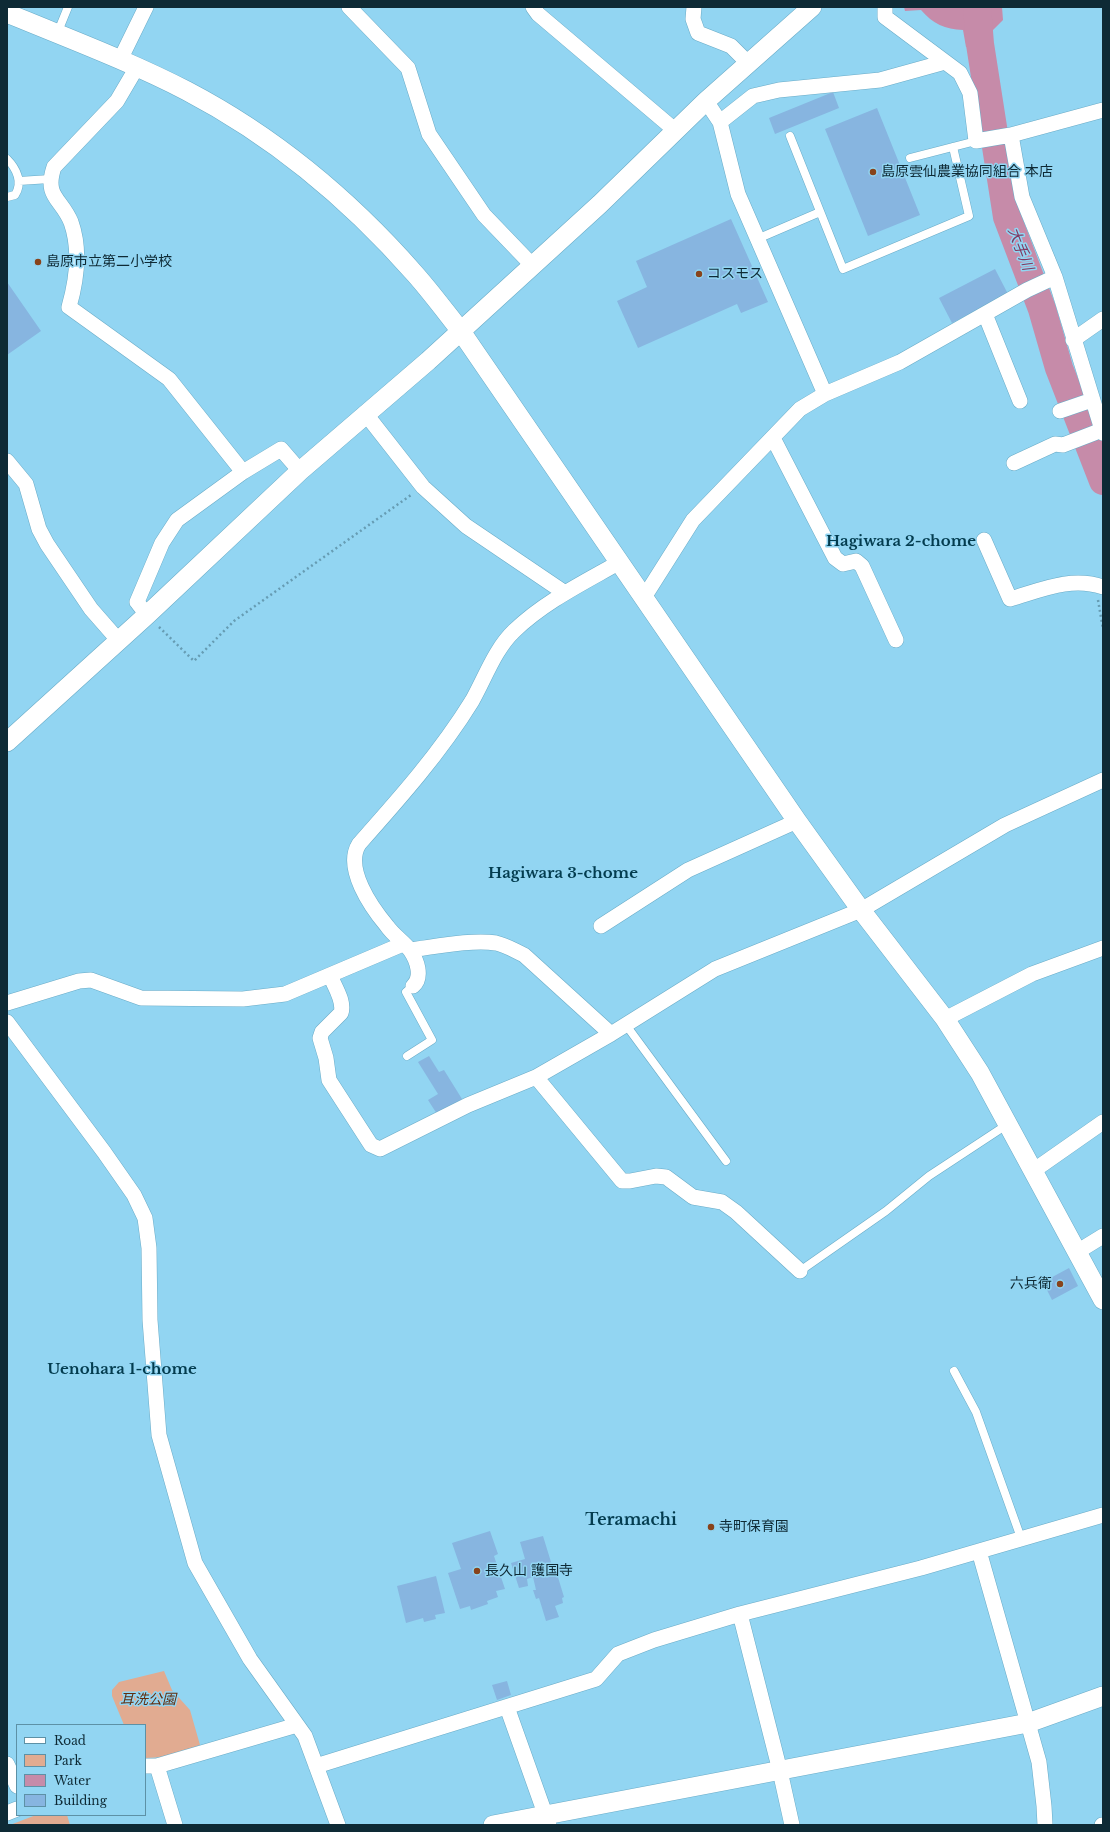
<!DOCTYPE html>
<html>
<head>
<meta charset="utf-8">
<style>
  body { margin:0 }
  #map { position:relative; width:1110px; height:1832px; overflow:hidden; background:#92d5f2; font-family:"Libre Baskerville",serif }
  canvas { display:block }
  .frame { position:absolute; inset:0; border:8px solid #0e2a35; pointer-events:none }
  .legend { position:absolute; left:16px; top:1724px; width:130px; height:92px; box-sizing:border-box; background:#92d5f2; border:1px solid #5d91a6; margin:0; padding:5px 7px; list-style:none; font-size:12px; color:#0e2a35 }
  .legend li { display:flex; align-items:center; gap:8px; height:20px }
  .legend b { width:20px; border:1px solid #5d91a6 }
</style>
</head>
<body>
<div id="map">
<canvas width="1110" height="1832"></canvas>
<div class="frame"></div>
<ul class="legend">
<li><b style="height:5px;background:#fff"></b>Road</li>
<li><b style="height:11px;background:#e1ab91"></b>Park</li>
<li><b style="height:11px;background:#c68ba9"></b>Water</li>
<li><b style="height:11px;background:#87b5e0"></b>Building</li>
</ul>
</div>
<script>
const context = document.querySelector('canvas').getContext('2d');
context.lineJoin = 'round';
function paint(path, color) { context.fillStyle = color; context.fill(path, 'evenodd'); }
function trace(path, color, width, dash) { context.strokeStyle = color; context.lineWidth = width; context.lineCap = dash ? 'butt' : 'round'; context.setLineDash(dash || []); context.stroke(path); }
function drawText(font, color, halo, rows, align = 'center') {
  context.font = font + ' "Libre Baskerville","Noto Sans JP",serif'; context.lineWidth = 3; context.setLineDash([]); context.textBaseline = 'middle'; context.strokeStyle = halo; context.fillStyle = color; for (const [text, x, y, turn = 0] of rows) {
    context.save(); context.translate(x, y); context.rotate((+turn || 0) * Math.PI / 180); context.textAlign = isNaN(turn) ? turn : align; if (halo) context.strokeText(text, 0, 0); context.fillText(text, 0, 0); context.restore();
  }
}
paint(new Path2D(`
  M164 1671 172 1690 190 1710 200 1745 166 1757 145 1758V1725H124L112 1696V1690L119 1682Z
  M36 1815H67L70 1825H10Z`), '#e1ab91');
paint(new Path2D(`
  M904 7H1002L1003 20 991 32 993 42 966 47 963 30C945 29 933 24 921 10L905 11Z`), '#c68ba9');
trace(new Path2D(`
  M977 7 980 44 1007 217 1042 309 1059 368 1103 481`), '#c68ba9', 28);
paint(new Path2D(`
  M833 92 839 108 775 134 769 118Z
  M877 108 920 215 868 236 825 129Z
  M731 219 768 302 741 313 737 304 638 348 617 301 647 287 636 261Z
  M995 269 1008 294 952 323 939 298Z
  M7 282 41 331 7 355Z
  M429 1056 439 1072 444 1070 462 1099 437 1114 428 1100 438 1094 418 1062Z
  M1069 1268 1078 1286 1052 1300 1043 1282Z
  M490 1531 498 1554 494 1556 505 1589 496 1591 498 1597 487 1601 488 1604 471 1610 470 1606 460 1609 448 1573 461 1569 452 1543Z
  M543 1536 555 1575 557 1574 564 1597 562 1598 563 1603 555 1606 559 1617 546 1621 539 1598 536 1599 533 1590H536L533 1577 527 1579 528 1586 519 1588 511 1563 525 1559 520 1542Z
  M436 1576 445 1613 435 1615 436 1619 424 1622 423 1618 406 1623 397 1586Z
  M507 1681 511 1695 497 1700 492 1685Z`), '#87b5e0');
const service = new Path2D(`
  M57 34 68 7
  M790 136 843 269 969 216 953 147
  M910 158 976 141
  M7 159C17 169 23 183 15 195L7 197
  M19 181 50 179
  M757 239 820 212
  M626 1025 726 1161
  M407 1056 432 1040 406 992 413 986
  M800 1271 886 1211 929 1176 1008 1124
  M954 1371 976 1412 1021 1538`);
const minor = new Path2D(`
  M349 7 408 68 429 134 484 215 532 265
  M533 7 538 14 676 131
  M694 7 693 19 698 33 731 46 748 63
  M885 7V17L960 73 970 93 976 141 1011 135 1103 110
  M120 60 146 7
  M137 67 117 101 54 167C44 197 61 198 71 222 81 250 77 279 69 307L169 379 243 472
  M706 101 720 122 738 194 825 394
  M720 122 753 96 779 90 880 80 945 62
  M1011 135 1022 197 1055 277 1103 433
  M985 314 1020 401
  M1073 340 1103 319
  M1060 411 1092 400
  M365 413 423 487 466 526 565 593
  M773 438 835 558 843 564 856 561 862 566 896 640
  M7 461 26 484 39 529 47 544 91 609 119 641
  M1014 463 1055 444 1063 445 1102 430
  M984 540 1010 599C1041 590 1071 576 1103 587
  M643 599 693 520 800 409 825 394 900 362 1027 290 1055 277
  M147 615 137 602 162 543 177 520 243 472 281 449 300 471
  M601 926 688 870 797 821
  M410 950C434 947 472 939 496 943 506 945 515 951 524 955L611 1034
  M330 975C334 986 345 1001 341 1013L322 1032 320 1038 326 1058 329 1080 371 1145 380 1149 468 1105 536 1077 611 1034 715 969 861 910 1005 825 1103 780
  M413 986C423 977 417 960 410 950 404 942 393 935 387 926 371 907 344 868 359 844 399 799 440 753 472 701 485 678 495 649 514 631 544 602 583 583 618 563
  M7 1003 79 981 91 980 141 998 243 999 285 994 403 944
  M945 1019 1032 974 1103 948
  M7 1022 104 1152 134 1195 145 1218 149 1248 150 1320 159 1435 195 1563 250 1659 305 1736 338 1825
  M536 1077 622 1181H630L656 1176 666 1177 693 1197 722 1202 736 1212 800 1271
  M1033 1171 1103 1122
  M1077 1252 1103 1236
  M979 1551 1039 1762 1044 1806 1045 1825
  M740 1614 780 1771 792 1825
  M507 1707 549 1825
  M7 1764 17 1786
  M145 1766H157L297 1725
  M157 1766 175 1825
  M316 1766 596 1679 618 1654 654 1640 740 1614 921 1568 1103 1515
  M7 1813 17 1809
  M1102 1825H1103`);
const tertiary = new Path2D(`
  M7 13C67 38 129 61 187 91 273 136 351 201 415 274 431 292 445 311 460 330L797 821 861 910 945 1019 980 1073 1103 1300
  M7 742 147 615 300 471 428 361 600 204 706 101 812 7
  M493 1825 1028 1723 1103 1696`);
trace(service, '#69abc7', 9);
trace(minor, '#69abc7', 16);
trace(tertiary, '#69abc7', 20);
trace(new Path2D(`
  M1098 600 1103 629
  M159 627 194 661 234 621 411 495`), '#669cb3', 2.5, [2, 3]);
trace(service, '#fff', 8);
trace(minor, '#fff', 15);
trace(tertiary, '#fff', 19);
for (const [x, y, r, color] of [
  [873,172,4,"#88431b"],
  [38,262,4,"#88431b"],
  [699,274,4,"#88431b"],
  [1060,1284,4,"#88431b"],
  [711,1527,4,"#88431b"],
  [477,1571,4,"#88431b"]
]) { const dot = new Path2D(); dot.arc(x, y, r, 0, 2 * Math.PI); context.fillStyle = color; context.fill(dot); trace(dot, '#92d5f2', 1.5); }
drawText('14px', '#0e2a35', '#92d5f2', [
  ["島原雲仙農業協同組合 本店",881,172],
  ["島原市立第二小学校",46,262],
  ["コスモス",707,274],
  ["六兵衛",1052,1284,"right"],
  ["寺町保育園",719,1527],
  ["長久山 護国寺",485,1571]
], 'left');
drawText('italic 14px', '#622d0d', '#92d5f2', [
  ["耳洗公園",148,1700]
]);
drawText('italic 15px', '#823a62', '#92d5f2', [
  ["大手川",1020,249,69]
]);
drawText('bold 15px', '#033c4f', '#92d5f2', [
  ["Hagiwara 2-chome",901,542],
  ["Hagiwara 3-chome",563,874],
  ["Uenohara 1-chome",122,1370]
]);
drawText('bold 16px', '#033c4f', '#92d5f2', [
  ["Teramachi",631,1520]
]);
</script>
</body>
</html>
